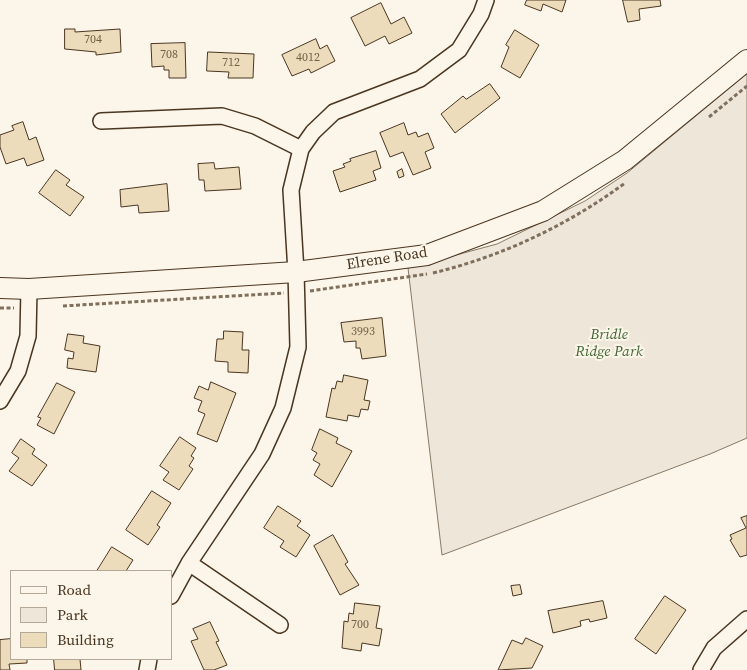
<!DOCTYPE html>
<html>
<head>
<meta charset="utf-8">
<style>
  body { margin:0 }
  #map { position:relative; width:747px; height:670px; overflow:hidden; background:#fbf6e9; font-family:"Source Serif 4",serif }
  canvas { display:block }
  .legend { position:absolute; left:10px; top:570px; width:162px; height:90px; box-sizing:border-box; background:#fbf6e9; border:1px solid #b4a999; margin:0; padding:6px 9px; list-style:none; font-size:15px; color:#4a3520 }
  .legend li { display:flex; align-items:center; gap:10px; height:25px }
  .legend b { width:25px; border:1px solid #b4a999 }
</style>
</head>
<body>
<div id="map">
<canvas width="747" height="670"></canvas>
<ul class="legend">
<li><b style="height:6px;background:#fbf6e9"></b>Road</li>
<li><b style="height:14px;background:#ede6d9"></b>Park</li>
<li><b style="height:14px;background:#ecdcbc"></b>Building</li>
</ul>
</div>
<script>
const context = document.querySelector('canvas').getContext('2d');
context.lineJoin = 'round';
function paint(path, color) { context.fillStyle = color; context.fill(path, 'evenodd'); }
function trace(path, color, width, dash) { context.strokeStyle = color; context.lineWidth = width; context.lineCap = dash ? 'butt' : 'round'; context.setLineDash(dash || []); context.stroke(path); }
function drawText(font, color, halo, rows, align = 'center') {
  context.font = font + ' "Source Serif 4",serif'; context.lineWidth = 4; context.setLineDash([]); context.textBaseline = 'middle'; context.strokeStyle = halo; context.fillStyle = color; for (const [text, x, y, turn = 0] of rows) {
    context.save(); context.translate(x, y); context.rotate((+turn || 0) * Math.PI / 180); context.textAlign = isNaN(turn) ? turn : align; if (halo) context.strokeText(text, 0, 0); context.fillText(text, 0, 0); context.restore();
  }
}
const green = new Path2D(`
  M747 74V438L710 454 442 555 408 268 497 244 585 201 627 173Z`);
paint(green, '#ede6d9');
trace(green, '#887966', 1);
const building = new Path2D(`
  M527 0H566L562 12 543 4 541 11 525 5Z
  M623 0H660L661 6 639 9 640 20 628 22Z
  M381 3 391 24 404 17 412 33 389 44 385 36 365 46 351 18Z
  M65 29H75V32L120 29 121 52 96 55V52L65 49Z
  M515 30 539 45 520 78 501 67 509 47 506 45Z
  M316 39 320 49 327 45 335 61 311 73 309 69 292 76 282 55Z
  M185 43 186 78H169V70H164V66L152 67 151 44Z
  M208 52 254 54 253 78H228L229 72 207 71Z
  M490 84 500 98 455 133 441 114 463 96 466 99Z
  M23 122 29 140 36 137 44 160 27 166 24 158 6 164 0 147V135L14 130 12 126Z
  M404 123 408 135 416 132 418 137 428 133 434 148 425 152 431 168 413 175 403 152 390 157 380 133Z
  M376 151 381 168 373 171 376 180 340 192 333 171 345 167 343 164 351 161 350 159Z
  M214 163 215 169 239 167 241 189 205 191 204 180H199L198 164Z
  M402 169 404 176 399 178 397 172Z
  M56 170 70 180 66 185 84 197 70 216 39 193Z
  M167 184 169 211 139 213 138 205 121 207 120 190Z
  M382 318 386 356 362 359 360 348H356V341L344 342 341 323Z
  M224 331 243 332 242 350H249L248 373 228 372V362L215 361 217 339H223Z
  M68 334 84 336 83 343 100 346 96 372 67 368 68 358 73 359 74 352 65 350Z
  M344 375 368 380 364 400 370 401 368 410 361 409 359 417 348 415 347 421 326 417 332 388 335 389 337 381 342 382Z
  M211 382 236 393 217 442 197 434 205 414 198 411 202 401 194 398 199 386 208 390Z
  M57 383 75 392 54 434 37 425 41 418 38 417Z
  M320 429 338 438 336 443 352 451 332 487 314 475 320 464 313 460 317 453 312 450Z
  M180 437 196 448 191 456 194 458 189 466 193 469 179 490 163 480 169 472 160 466Z
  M21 439 35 449 32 454 47 465 32 486 9 471 19 458 12 453Z
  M152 491 171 503 157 525 160 527 148 545 126 530Z
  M278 506 301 521 297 526 310 535 296 557 280 547 284 541 264 528Z
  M747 516V555L740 557 730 540 732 539 730 535 746 528 741 518Z
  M333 535 348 562 345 564 359 585 340 595 314 546Z
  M112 547 133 560 126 571H97Z
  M520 585 522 594 513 596 511 586Z
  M665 596 686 610 656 654 635 639Z
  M603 601 607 618 590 622 589 619 580 621 581 626 553 633 548 611Z
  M355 603 380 606 376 628 382 629 379 646 362 643 361 651 342 648 344 621 348 622 349 613 353 614Z
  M210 622 219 641 216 642 227 665 214 670H204L191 641 198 639 193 629Z
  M526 638 543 646 532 668 498 670 512 640 522 644Z
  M11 639V659H27V663L9 664 10 670H0V640Z
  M54 659H84H80L81 670H55Z`);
paint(building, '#ecdcbc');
trace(building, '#4a3520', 1);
const street = new Path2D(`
  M101 121 222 116 255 126 301 149
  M0 401 18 371 28 336 29 289
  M189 563 280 625
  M171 596 189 563 262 454 283 408 298 347 296 272 291 190 301 149 313 132 334 112 420 79 459 50 481 14 486 0
  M147 670 149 659
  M701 670 714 648 747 619`);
const secondary = new Path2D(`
  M0 288 29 289 296 272 427 255 543 211 625 160 747 60`);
trace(street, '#4a3520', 18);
trace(secondary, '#4a3520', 22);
trace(new Path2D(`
  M709 117 747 86
  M433 273C503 256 568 225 625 183
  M310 291 427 274
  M63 306 284 293
  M0 308H14`), '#7f6f5c', 3, [4, 2.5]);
trace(street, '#fbf6e9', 15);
trace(secondary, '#fbf6e9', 20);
drawText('12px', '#725f47', null, [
  ["704",93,40],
  ["708",169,55],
  ["4012",308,58],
  ["712",231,63],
  ["3993",363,332],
  ["700",360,625]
]);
drawText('15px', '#4a3520', '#fbf6e9', [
  ["Elrene Road",387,259,-9]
]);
drawText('italic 15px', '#436837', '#fbf6e9', [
  ["Bridle",609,335],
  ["Ridge Park",609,352]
]);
</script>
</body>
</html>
